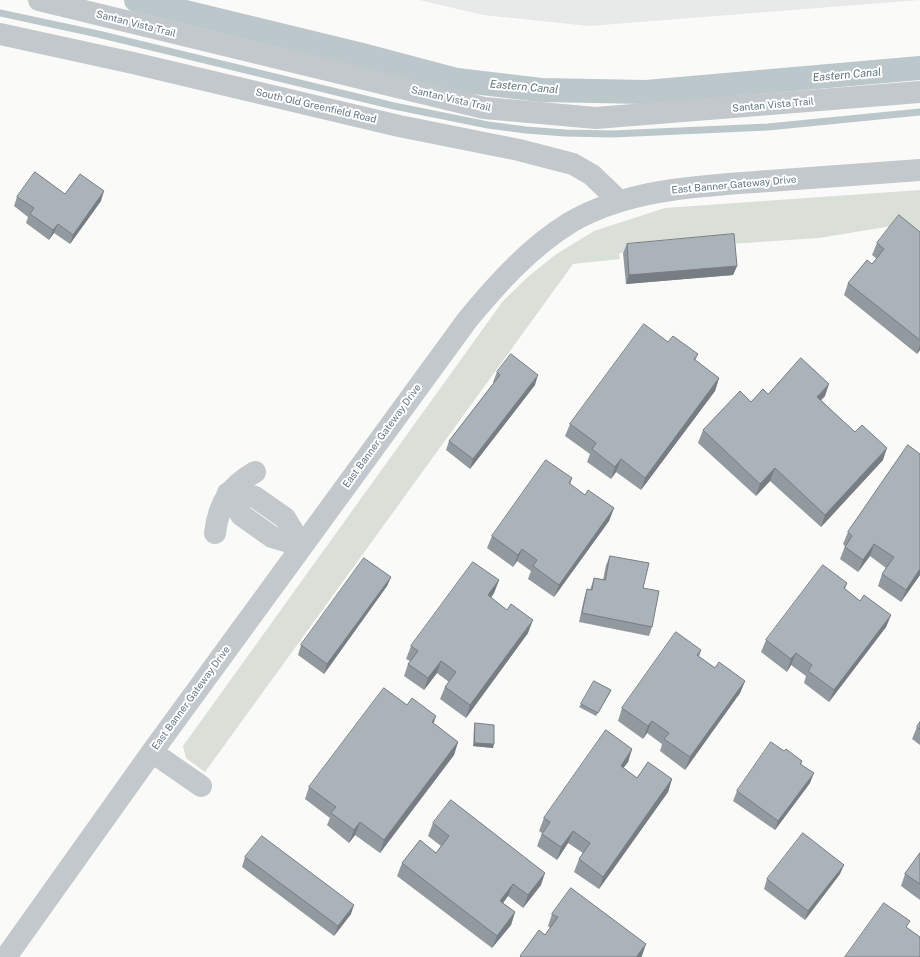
<!DOCTYPE html>
<html>
<head>
<meta charset="utf-8">
<style>
  body { margin:0 }
  canvas { display:block; background:#fafaf8 }
</style>
</head>
<body>
<canvas width="920" height="957"></canvas>
<script>
const context = document.querySelector('canvas').getContext('2d');
context.lineJoin = 'round';
function paint(path, color) { context.fillStyle = color; context.fill(path, 'evenodd'); }
function trace(path, color, width, dash) { context.strokeStyle = color; context.lineWidth = width; context.lineCap = dash ? 'butt' : 'round'; context.setLineDash(dash || []); context.stroke(path); }
function drawText(font, color, halo, rows, align = 'center') {
  context.font = font + ' "Public Sans",sans-serif'; context.lineWidth = 4; context.setLineDash([]); context.textBaseline = 'middle'; context.strokeStyle = halo; context.fillStyle = color; for (const [text, x, y, turn = 0] of rows) {
    context.save(); context.translate(x, y); context.rotate((+turn || 0) * Math.PI / 180); context.textAlign = isNaN(turn) ? turn : align; if (halo) context.strokeText(text, 0, 0); context.fillText(text, 0, 0); context.restore();
  }
}
paint(new Path2D(`
  M419 0H920L589 26 483 15Z`), '#e8e9e9');
paint(new Path2D(`
  M920 190V246L892 226 819 238 626 251 619 254 620 259 573 264 205 772 186 758 183 746 503 301 529 276 555 255 594 231 665 208Z`), '#dadfd7');
trace(new Path2D(`
  M0 13 98 34 394 106 488 125 526 130 565 133 613 134 768 127 920 112`), '#bbc7cb', 7);
trace(new Path2D(`
  M136 0 362 55 457 80 541 90 646 92 920 68`), '#bbc7cb', 24);
trace(new Path2D(`
  M39 0 484 108 596 118 920 92
  M0 34 133 63 399 126 519 150 573 164 592 175 619 201
  M228 493 255 497 285 518 302 546
  M228 493 241 515 272 537 302 546
  M215 533C219 503 228 488 255 472
  M152 752 201 786
  M6 957 152 752 468 319C498 283 530 247 571 222 630 188 703 186 769 181 819 177 870 174 920 170`), '#c3c8cc', 22);
paint(new Path2D(`
  M65 194 101 201 70 244 54 233 49 240 26 223 28 217 14 206 17 197Z
  M920 232V350L917 354 844 295 848 283 872 264 877 259 872 255 877 243Z
  M627 244 737 266 733 275 626 284 623 253Z
  M668 342 698 354 695 361 719 378 715 391 641 490 616 472 611 479 587 462 590 454 565 436 570 424Z
  M497 372 535 385 470 469 446 450 449 441 494 383 493 382Z
  M768 394 825 396 821 400 883 460 821 527 770 481 756 496 698 443 703 430 751 402Z
  M908 445 920 575 901 602 878 586 882 574 886 568 870 556 858 572 840 559 845 546 843 544 848 532Z
  M572 478 570 485 585 495 614 508 609 521 554 597 528 579 531 571 517 561 513 567 487 548 492 536Z
  M610 556 643 588 652 627 649 636 579 622 584 599 587 589 590 590 594 578 603 580 606 565Z
  M391 577 387 586 324 674 298 655 301 645Z
  M499 580 494 593 491 598 528 633 466 718 440 699 445 687 449 682 437 673 424 690 404 676 408 664 410 661 406 659 411 646Z
  M847 583 845 589 860 601 891 615 886 627 829 702 804 683 806 676 791 665 787 672 761 652 766 640Z
  M701 650 699 657 715 668 745 681 740 693 685 770 660 751 662 744 647 733 643 739 618 721 622 708Z
  M611 690 610 693 596 716 579 707 581 704Z
  M407 705 458 742 454 755 380 853 355 835 349 843 327 825 330 818 305 799 309 787Z
  M920 722V745L912 739 917 727Z
  M475 723 493 748 473 746 474 727Z
  M632 749 628 762 623 768 637 778 672 779 668 792 599 889 574 872 579 859 583 853 568 843 557 860 537 846 542 833 539 831 544 818Z
  M784 751 802 761 801 764 810 783 775 830 733 801 737 791Z
  M433 823 541 885 523 908 508 896 503 903 515 912 511 925 492 948 397 876 402 863 436 853 441 846 428 836Z
  M920 853V900L901 886 905 874Z
  M245 857 351 914 334 936 242 867Z
  M840 874 805 920 764 889 767 879Z
  M552 914 642 956 641 957H520V956L545 935 550 928 548 926Z`), '#929a9f');
paint(new Path2D(`
  M104 191 101 201 70 244 73 235Z
  M58 224 54 233 49 240 53 230Z
  M737 266 733 275 626 284 629 275Z
  M920 345V350L917 354Z
  M538 375 535 385 470 469 473 459Z
  M719 378 715 391 641 490 645 478Z
  M829 384 825 396 812 409 817 397Z
  M887 448 883 460 821 527 825 515Z
  M621 459 616 472 611 479 615 467Z
  M775 468 770 481 756 496 760 484Z
  M614 508 609 521 554 597 559 585Z
  M874 544 870 556 858 572 863 560Z
  M522 549 517 561 513 567 518 555Z
  M920 569V575L901 602 906 590Z
  M391 577 387 586 324 674 327 664Z
  M499 580 494 593 483 608 488 595Z
  M891 615 886 627 829 702 834 690Z
  M533 620 528 633 466 718 470 705Z
  M796 653 791 665 787 672 791 659Z
  M441 661 437 673 424 690 428 678Z
  M745 681 740 693 685 770 690 757Z
  M436 716 432 728V722Z
  M652 721 647 733 643 739 648 726Z
  M458 742 454 755 380 853 384 840Z
  M475 743 494 744 493 748 473 746Z
  M632 749 628 762 616 778 621 766Z
  M814 773 810 783 775 830 778 821Z
  M672 779 668 792 599 889 603 877Z
  M360 822 355 835 349 843 354 830Z
  M573 831 568 843 557 860 561 847Z
  M844 865 840 874 805 920 808 911Z
  M545 873 541 885 523 908 528 895Z
  M513 884 508 896 496 913 500 901Z
  M354 905 351 914 334 936 338 926Z
  M515 912 511 925 492 948 497 936Z
  M646 944 642 956 641 957H636Z`), '#777d82');
const building = new Path2D(`
  M35 172 65 194 80 174 104 191 73 235 58 224 53 230 30 214 34 208 17 197Z
  M899 215 920 232V340L848 283 867 260 872 264 884 249 877 243Z
  M734 234 737 266 629 275 627 244Z
  M644 324 668 342 673 336 698 354 694 359 719 378 645 478 621 459 615 467 592 449 596 443 570 424Z
  M511 354 538 375 473 459 449 441 500 375 497 372Z
  M801 358 829 384 817 397 855 432 862 425 887 448 825 515 775 468 760 484 703 430 740 391 751 402 763 389 768 394Z
  M908 445 920 454V569L906 590 882 574 894 557 874 544 863 560 845 547 852 536 848 532Z
  M546 460 572 478 569 483 585 495 588 490 614 508 559 585 533 566 537 560 522 549 518 555 492 536Z
  M610 556 649 563 643 588 659 591 652 627 582 613 587 589 592 590 594 578 605 580Z
  M364 558 391 577 327 664 301 645Z
  M473 562 499 580 488 595 507 610 511 604 533 620 470 705 445 687 456 672 441 661 428 678 408 664 418 651 411 646Z
  M823 565 847 583 844 588 860 601 864 595 891 615 834 690 808 671 812 665 796 653 791 659 766 640Z
  M676 632 701 650 697 655 715 668 719 662 745 681 690 757 664 739 669 733 652 721 648 726 622 708Z
  M594 681 611 690 598 713 581 704Z
  M384 688 407 705 412 698 436 716 432 722 458 742 384 840 360 822 354 830 331 813 336 807 309 787Z
  M920 722V729L917 727Z
  M475 723 494 725V744L475 743Z
  M606 730 632 749 621 766 637 778 648 762 672 779 603 877 579 859 590 843 573 831 561 847 542 834 550 822 544 818Z
  M771 742 784 751 786 749 802 761 800 764 814 773 778 821 737 791Z
  M451 800 545 873 528 895 513 884 500 901 515 912 497 936 402 863 420 840 436 853 449 836 433 823Z
  M803 833 844 865 808 911 767 879Z
  M262 836 354 905 338 926 245 857Z
  M920 853V884L905 874Z
  M571 888 646 944 636 957H521L520 956 539 930 545 935 558 917 552 914Z
  M884 903 910 921 906 927 920 937V957H845Z`);
paint(building, '#aab3b9');
trace(building, '#777d82', 1);
drawText('10px', '#657683', '#fff', [
  ["Santan Vista Trail",136,24,14],
  ["Santan Vista Trail",451,99,13],
  ["Santan Vista Trail",773,105,-5],
  ["South Old Greenfield Road",316,106,13],
  ["East Banner Gateway Drive",734,185,-5],
  ["East Banner Gateway Drive",382,436,-54],
  ["East Banner Gateway Drive",191,698,-54]
]);
drawText('italic 11px', '#60757c', '#fff', [
  ["Eastern Canal",847,75,-5],
  ["Eastern Canal",524,87,5]
]);
</script>
</body>
</html>
